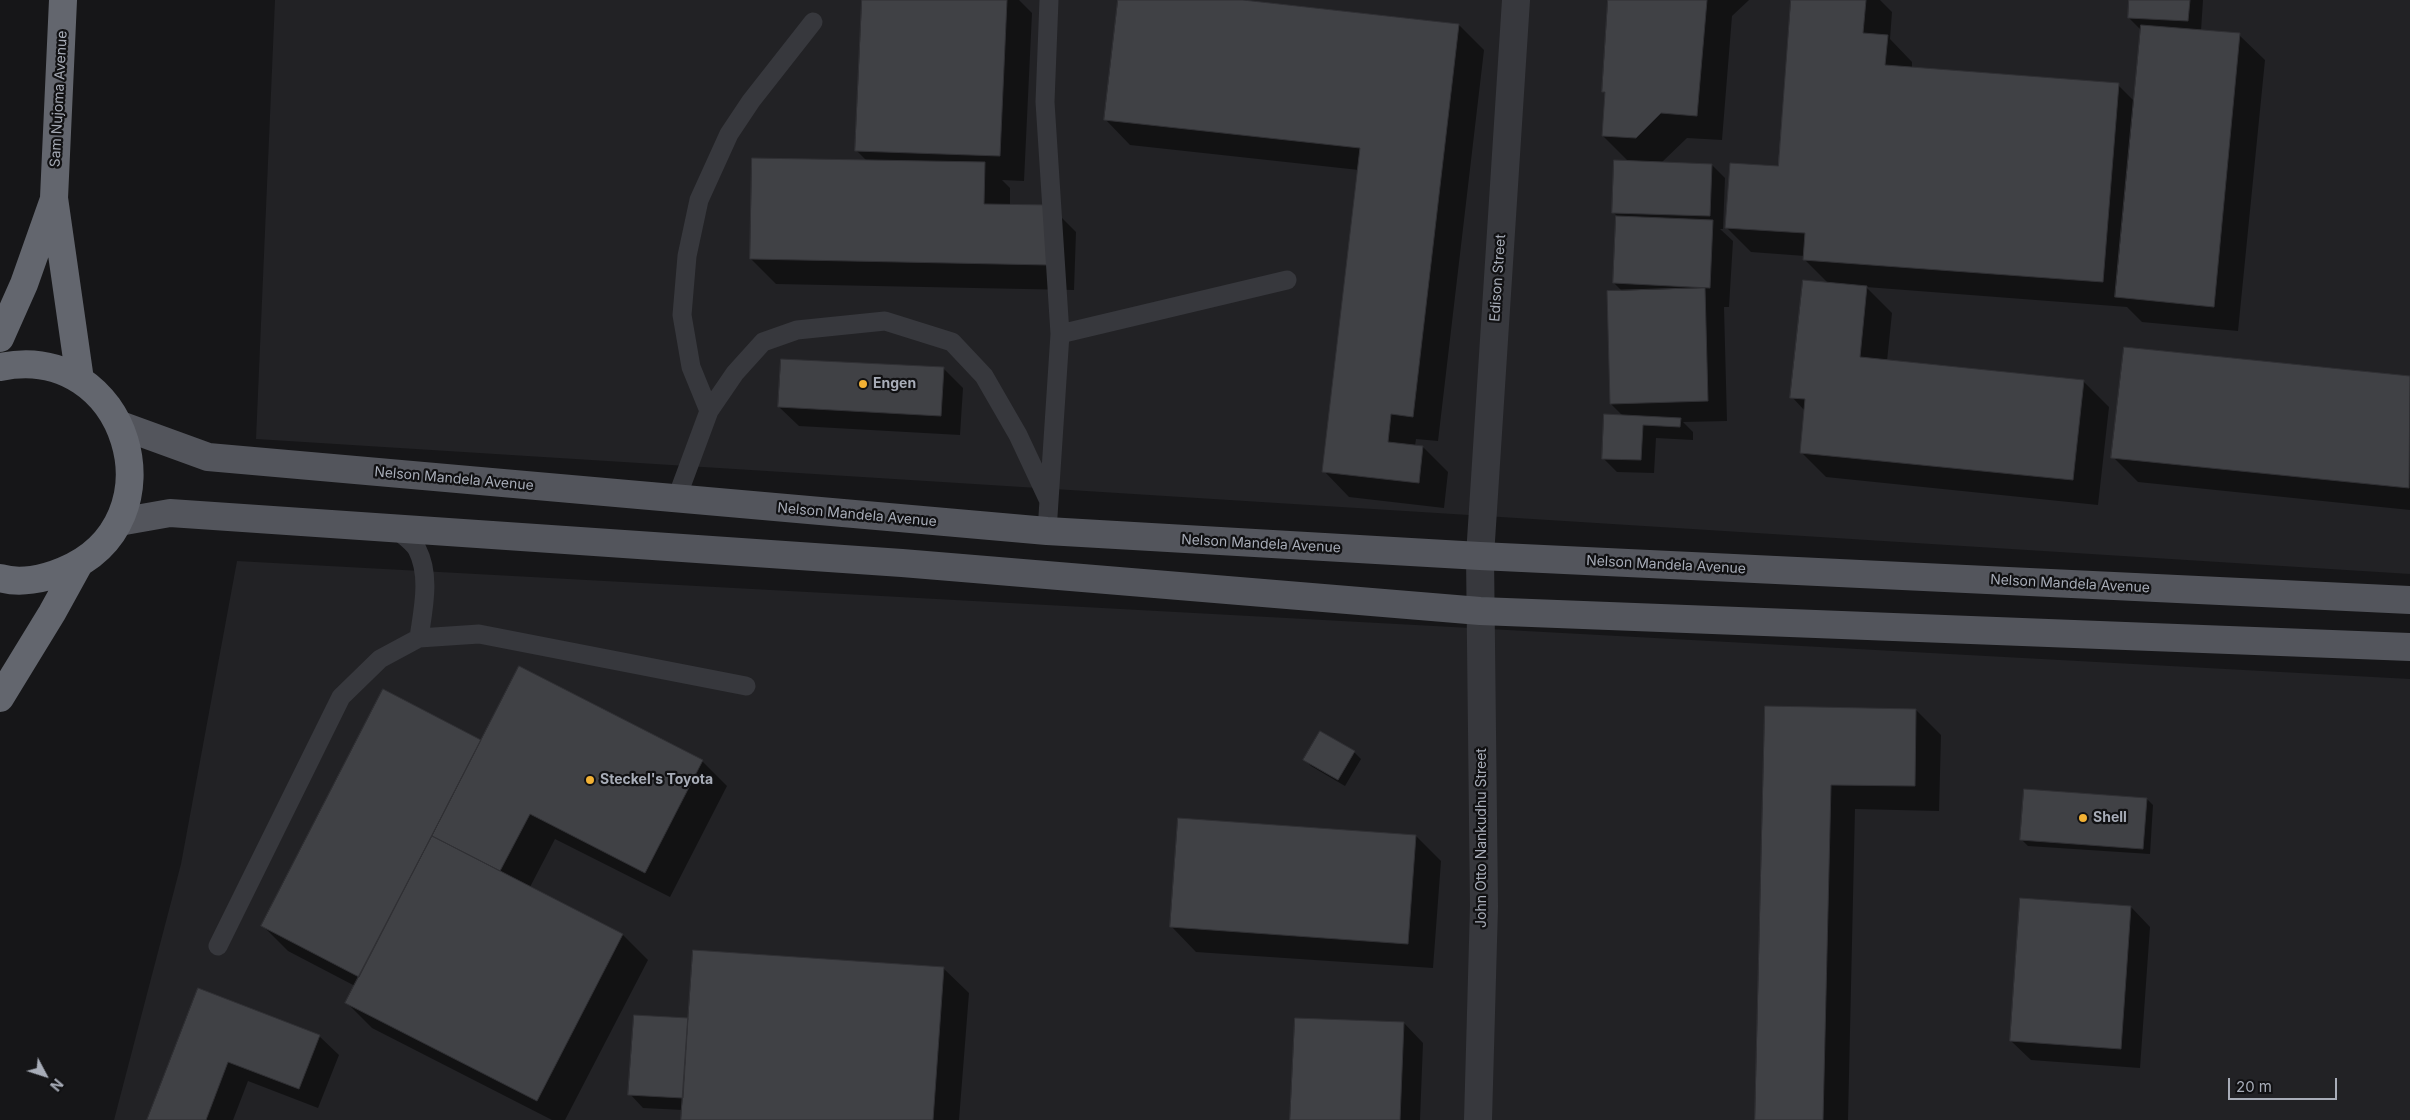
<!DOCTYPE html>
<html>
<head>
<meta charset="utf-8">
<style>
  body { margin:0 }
  #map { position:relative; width:2410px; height:1120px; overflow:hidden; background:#161618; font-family:Inter,sans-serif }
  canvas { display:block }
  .north { position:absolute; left:20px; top:1050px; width:50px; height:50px; -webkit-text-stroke:4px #111113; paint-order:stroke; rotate:130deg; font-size:14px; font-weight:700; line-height:20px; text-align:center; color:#a8adb8 }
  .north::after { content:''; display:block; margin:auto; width:18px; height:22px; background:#a8adb8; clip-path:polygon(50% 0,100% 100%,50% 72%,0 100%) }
  .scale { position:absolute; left:2228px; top:1078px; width:109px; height:22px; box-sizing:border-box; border:2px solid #a8adb8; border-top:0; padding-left:6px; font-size:15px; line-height:18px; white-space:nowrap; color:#a8adb8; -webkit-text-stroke:4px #111113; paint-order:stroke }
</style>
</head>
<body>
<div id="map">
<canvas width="2410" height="1120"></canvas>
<div class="north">N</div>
<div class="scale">20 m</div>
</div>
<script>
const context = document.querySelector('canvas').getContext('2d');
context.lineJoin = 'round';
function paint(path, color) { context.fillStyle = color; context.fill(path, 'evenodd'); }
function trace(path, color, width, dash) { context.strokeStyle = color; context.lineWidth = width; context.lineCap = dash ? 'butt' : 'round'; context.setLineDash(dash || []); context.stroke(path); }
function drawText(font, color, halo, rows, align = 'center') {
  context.font = font + ' Inter,sans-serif'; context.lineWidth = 4.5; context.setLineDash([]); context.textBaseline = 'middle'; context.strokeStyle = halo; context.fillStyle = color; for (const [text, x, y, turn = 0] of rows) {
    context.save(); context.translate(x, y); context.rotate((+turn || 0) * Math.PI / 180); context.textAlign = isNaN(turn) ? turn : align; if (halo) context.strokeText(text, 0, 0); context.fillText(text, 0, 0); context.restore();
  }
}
paint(new Path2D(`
  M275 0H2410V574L256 439Z
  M237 561 2410 679V1120H114L181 864Z`), '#222225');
paint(new Path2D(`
  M863 0H1019L1032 13 1024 181 1002 180 1010 188V206H1050L1076 232 1074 290 776 284 751 259 867 161 856 150Z
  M1119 0H1232L1459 25 1484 50 1438 441 1416 439 1415 446 1423 447 1448 472 1444 508 1349 497 1324 471 1359 170 1130 145 1105 119Z
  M1609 0H1749L1732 16 1722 140 1687 138 1661 163 1712 165 1725 178 1723 229H1720L1733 241 1729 307H1724L1727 421 1683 422 1693 432V440L1656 438 1654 473 1617 472 1603 458 1624 417 1611 404 1623 292 1614 283 1617 216 1613 212 1629 162 1603 136 1606 94 1603 91Z
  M1792 0H1880L1892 12 1890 39 1912 62V69L2118 85 2135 102 2142 31 2129 18 2130 0H2203L2201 31 2239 35 2265 60 2238 331 2142 322 2127 307 1866 287 1892 313 1887 361 2083 381 2109 407 2098 505 1826 477 1801 452 1805 411 1792 397 1829 284 1804 259 1805 256 1751 252 1726 227 1779 168Z
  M2125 348 2410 377V510L2138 482 2113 457Z
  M943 368 963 388 960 435 799 426 779 407Z
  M384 691 482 742 702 761 727 786 670 897 555 839 530 887 623 935 648 960 565 1120H552L372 1028 347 1003 355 986 288 951 263 926Z
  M1766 707 1916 710 1941 735 1939 811 1855 809 1848 1120H1757Z
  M1354 752 1361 759 1345 786 1311 766 1305 760Z
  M2147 799 2153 805 2150 854 2028 846 2021 839Z
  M1416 836 1441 861 1433 968 1196 952 1171 926Z
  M2131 907 2150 927 2140 1068 2031 1060 2011 1041Z
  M943 968 969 993 959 1120H682L683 1110 643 1108 630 1094 688 1019 690 1021Z
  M199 990 319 1036 339 1055 318 1108 248 1081 233 1120H148Z
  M1404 1023 1423 1043 1420 1120H1291Z`), '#0007');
const building = new Path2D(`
  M862 0H1007L1000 156 855 151Z
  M1118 0H1243L1459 24 1413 417 1391 414 1388 442 1423 446 1419 483 1322 472 1360 148 1104 120Z
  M1608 0H1707L1697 116 1661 113 1636 138 1602 136 1605 92H1602Z
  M1791 0H1866L1863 33 1888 35 1885 65 2119 83 2103 282 1803 260 1805 233 1725 228 1730 163 1778 166Z
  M2129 0H2190L2188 21 2128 18Z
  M2141 25 2240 33 2214 307 2115 297Z
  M752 158 985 162 984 204 1051 205 1049 265 750 259Z
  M1614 160 1712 164 1710 216 1612 213Z
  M1616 216 1713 220 1710 288 1613 283Z
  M1803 280 1867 286 1860 357 2084 380 2073 480 1800 453 1805 399 1790 398Z
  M1705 288 1708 401 1610 404 1607 291Z
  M2124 347 2410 376 2409 488 2111 458Z
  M781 359 944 367 941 416 778 407Z
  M1604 414 1681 418 1680 427 1643 425 1641 460 1602 459Z
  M519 666 703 760 645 873 530 814 500 871 432 836Z
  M383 689 481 740 359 977 261 926Z
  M1765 706 1916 709 1915 786 1831 785 1823 1120H1755Z
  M1320 731 1355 751 1338 780 1303 760Z
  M2024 789 2147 798 2143 849 2020 840Z
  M1178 818 1416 835 1408 944 1170 927Z
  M432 836 623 934 537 1101 345 1003Z
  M2020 898 2131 906 2121 1049 2010 1041Z
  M693 950 944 967 933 1120H681Z
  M198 988 320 1035 299 1089 228 1062 206 1120H147Z
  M634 1015 688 1018 683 1098 628 1095Z
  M1295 1018 1404 1022 1400 1120H1290Z`);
paint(building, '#404145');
trace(building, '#303034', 1);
trace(new Path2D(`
  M1060 334 1287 280
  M709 411 691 367 682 315 687 256 699 200 729 134 751 101 813 22
  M676 500 709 411 735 373 763 342 797 330 885 321 952 342 984 376 1018 435 1048 499
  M397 530C403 535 413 542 417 549 431 576 423 609 419 638
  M1047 531 1060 334 1045 102 1049 0
  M218 946 341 697 380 659 419 638 479 634 746 686`), '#37383d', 19);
trace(new Path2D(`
  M1478 1120 1484 906 1480 556 1516 0`), '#37383d', 28);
trace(new Path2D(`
  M120 425 208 457 1047 531 1480 556 2410 600
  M119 522 170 513 902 563 1480 611 2410 647`), '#53555c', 28);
trace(new Path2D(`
  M63 0 54 198 80 380
  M0 338 24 284 53 202
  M0 367C128 340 183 522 63 571 44 579 20 584 0 578
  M0 698 52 613 79 564`), '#63666e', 28);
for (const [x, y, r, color] of [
  [863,384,5,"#f2b134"],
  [590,780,5,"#f2b134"],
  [2083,818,5,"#f2b134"]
]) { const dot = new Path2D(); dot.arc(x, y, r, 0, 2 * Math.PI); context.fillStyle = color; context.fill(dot); trace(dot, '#111113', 2); }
drawText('14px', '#a8adb8', '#111113', [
  ["Sam Nujoma Avenue",59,99,-87],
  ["Edison Street",1498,278,-86],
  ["Nelson Mandela Avenue",454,479,5],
  ["Nelson Mandela Avenue",857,515,5],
  ["Nelson Mandela Avenue",1261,544,3],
  ["Nelson Mandela Avenue",1666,565,3],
  ["Nelson Mandela Avenue",2070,584,3],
  ["John Otto Nankudhu Street",1482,838,-90]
]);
drawText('bold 14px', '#a8adb8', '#111113', [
  ["Engen",873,384],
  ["Steckel's Toyota",600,780],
  ["Shell",2093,818]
], 'left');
</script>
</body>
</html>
